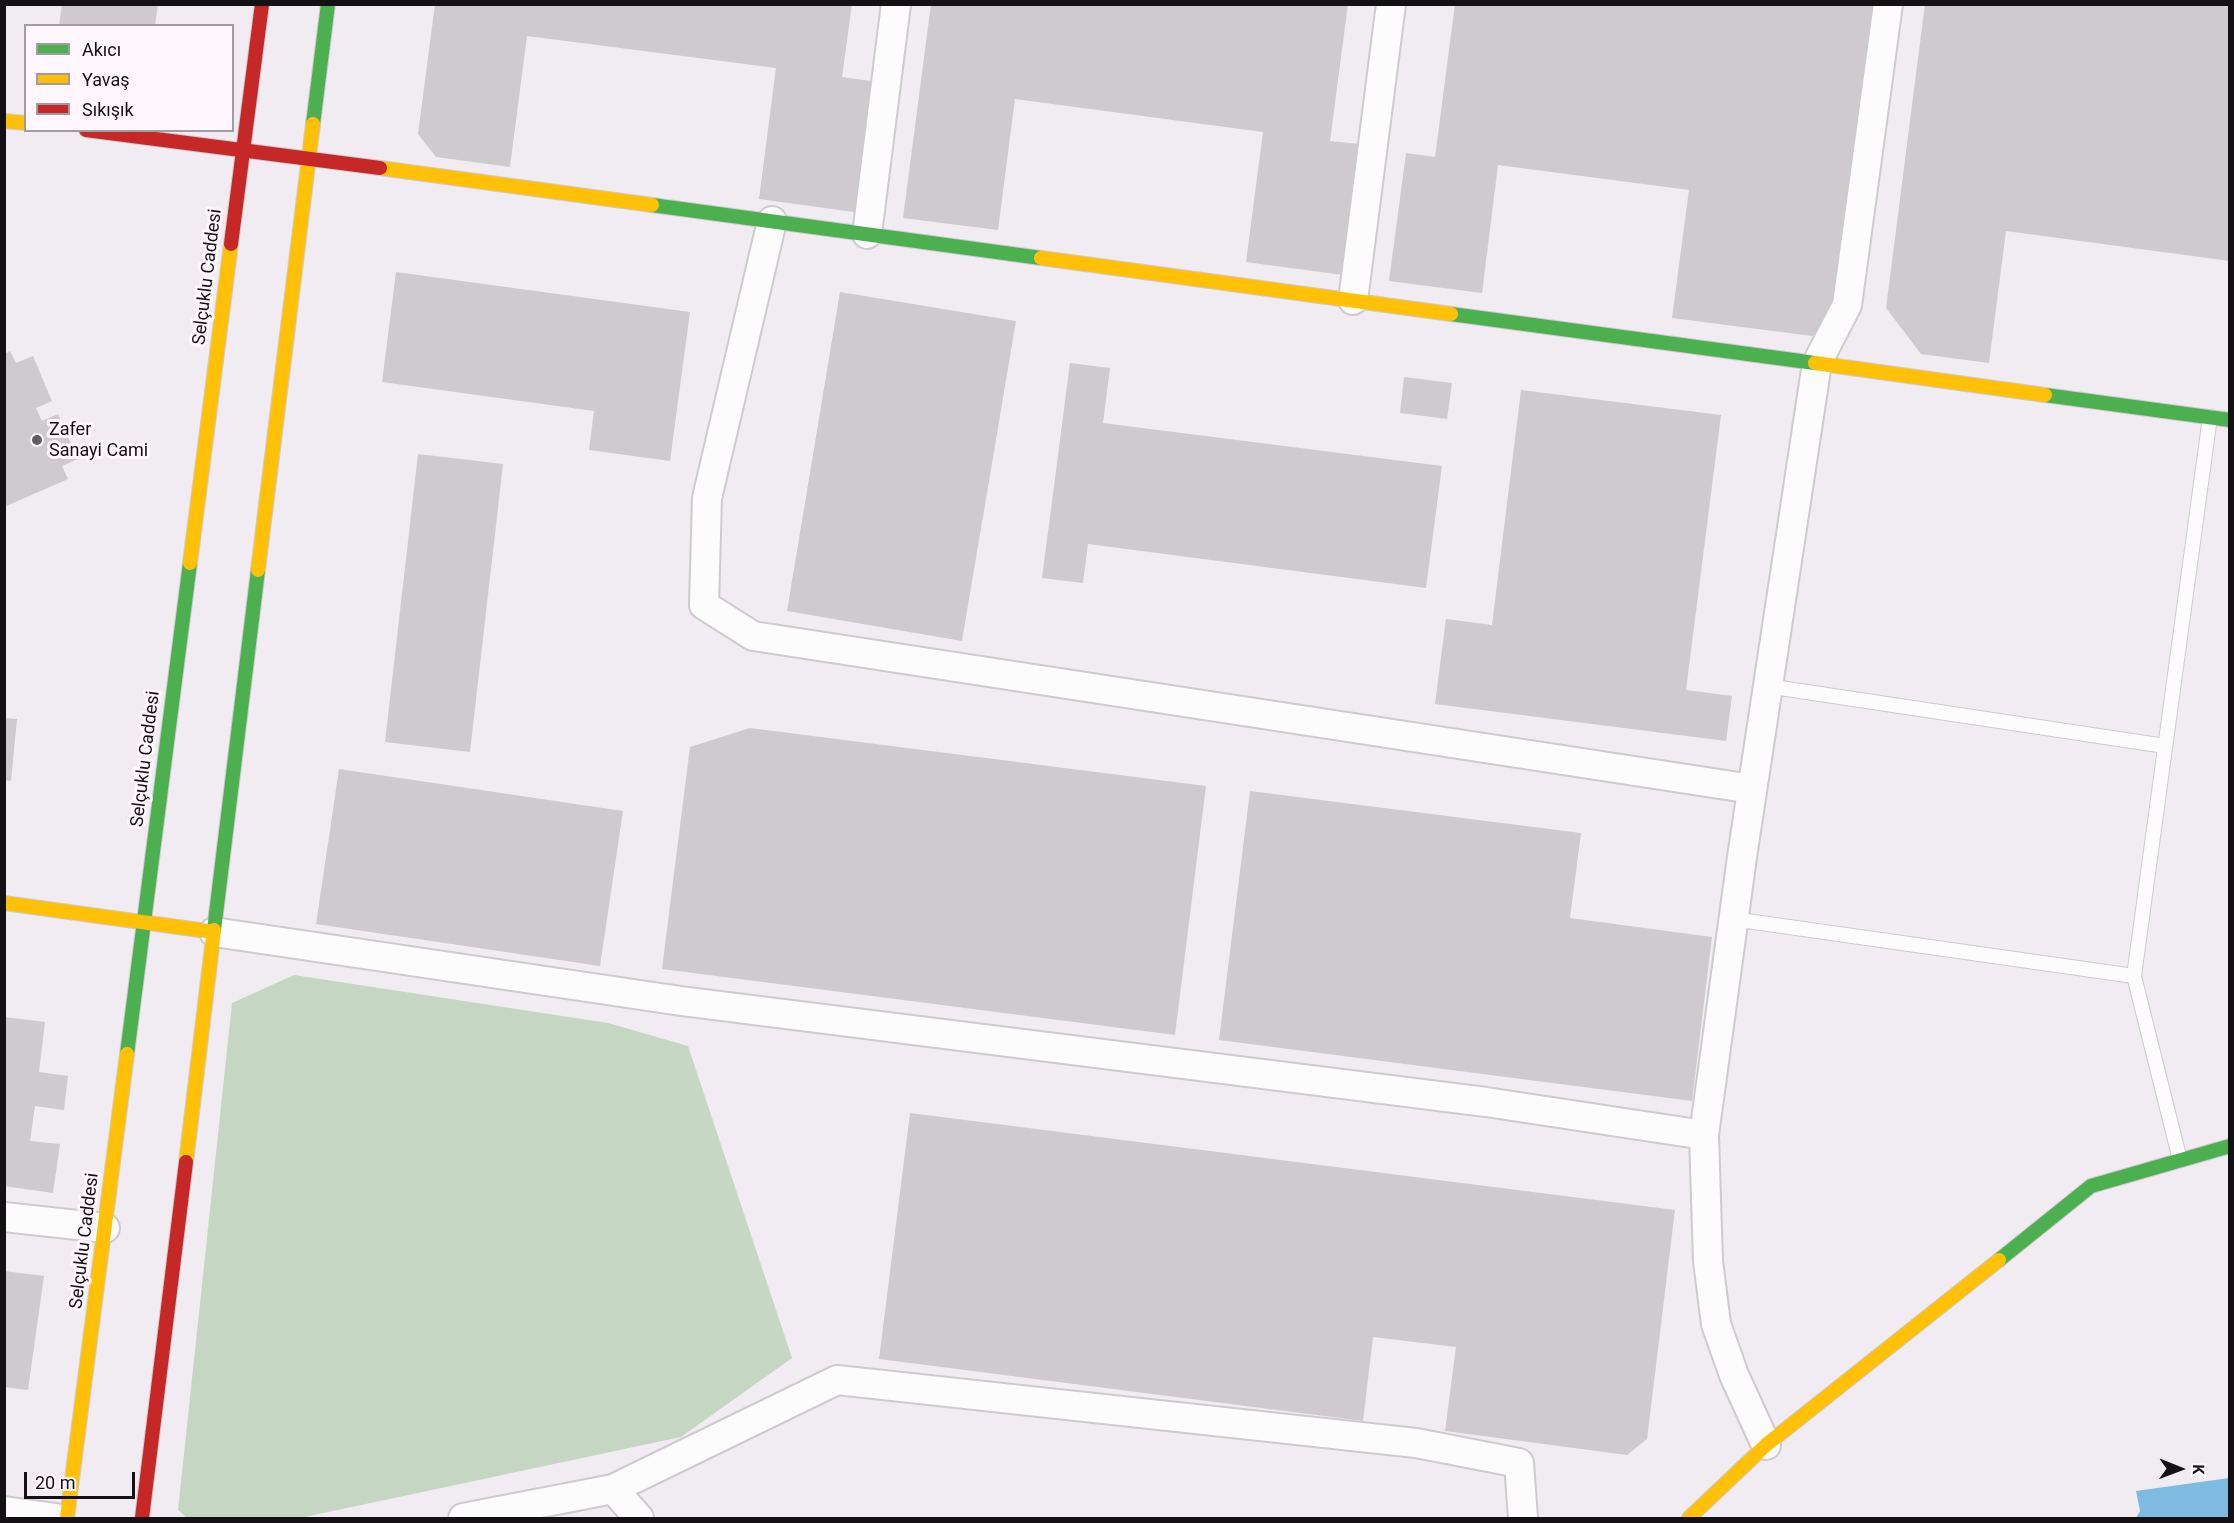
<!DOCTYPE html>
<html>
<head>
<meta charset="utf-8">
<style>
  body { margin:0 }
  #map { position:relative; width:2234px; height:1523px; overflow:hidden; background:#f1ecf1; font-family:Roboto,sans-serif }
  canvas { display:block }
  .frame { position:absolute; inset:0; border:6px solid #141114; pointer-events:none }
  .legend { position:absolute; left:24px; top:24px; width:210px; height:108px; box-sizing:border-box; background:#fef8fe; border:2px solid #a09ca0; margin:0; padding:8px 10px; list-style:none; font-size:18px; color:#141114 }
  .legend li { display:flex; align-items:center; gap:12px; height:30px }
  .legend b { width:30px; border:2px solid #a09ca0 }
  .north { position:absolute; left:2150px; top:1439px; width:60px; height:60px; -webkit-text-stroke:4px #fef8fe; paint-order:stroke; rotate:91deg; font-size:16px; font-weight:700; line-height:24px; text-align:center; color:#141114 }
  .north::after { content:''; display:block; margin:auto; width:21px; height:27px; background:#141114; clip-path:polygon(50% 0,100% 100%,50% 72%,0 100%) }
  .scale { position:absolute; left:24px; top:1472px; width:111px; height:27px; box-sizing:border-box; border:3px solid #141114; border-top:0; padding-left:8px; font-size:18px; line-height:21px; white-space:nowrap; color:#141114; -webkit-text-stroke:4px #fef8fe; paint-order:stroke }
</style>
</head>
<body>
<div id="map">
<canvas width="2234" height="1523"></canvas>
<div class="frame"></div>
<ul class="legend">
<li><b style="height:8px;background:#4caf50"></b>Akıcı</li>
<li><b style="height:8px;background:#ffc107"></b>Yavaş</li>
<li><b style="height:8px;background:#c62828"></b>Sıkışık</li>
</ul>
<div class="north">K</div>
<div class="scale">20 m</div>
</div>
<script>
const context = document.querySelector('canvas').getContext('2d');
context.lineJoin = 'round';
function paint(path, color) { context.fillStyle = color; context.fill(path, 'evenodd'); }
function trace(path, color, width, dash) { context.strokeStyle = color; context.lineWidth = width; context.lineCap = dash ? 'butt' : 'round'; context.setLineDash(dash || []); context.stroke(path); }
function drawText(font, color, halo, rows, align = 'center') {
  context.font = font + ' Roboto,sans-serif'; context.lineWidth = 6; context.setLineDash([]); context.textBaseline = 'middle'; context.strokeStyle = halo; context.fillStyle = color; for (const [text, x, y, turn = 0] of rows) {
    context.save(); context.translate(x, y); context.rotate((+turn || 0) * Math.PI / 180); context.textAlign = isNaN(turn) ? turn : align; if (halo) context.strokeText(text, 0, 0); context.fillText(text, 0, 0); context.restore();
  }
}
paint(new Path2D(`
  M294 975 608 1023 688 1046 792 1358 681 1437 300 1518H187L178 1510 232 1003Z`), '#c5d7c3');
paint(new Path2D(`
  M2229 1478V1518H2136L2140 1511 2136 1491Z`), '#7fbbe0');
paint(new Path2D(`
  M62 4H158L155 26H59Z
  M435 4H852L842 77 871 81 854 212 759 199 776 68 527 36 510 167 436 157 418 134Z
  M931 4H1348L1330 141 1360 144 1343 275 1246 262 1263 132 1015 99 998 230 903 218Z
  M1455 4H1875L1834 319 1812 336 1672 318 1689 190 1498 165 1482 293 1389 281 1406 153 1435 157Z
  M1925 4H2230V261L2006 231 1989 363 1921 354 1886 308Z
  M396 272 690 312 670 461 589 450 594 411 382 382Z
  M840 292 1016 321 962 641 787 611Z
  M10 351 16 363 33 356 52 401 36 408 42 421 58 414 78 459 62 466 68 479 4 507V354Z
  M1070 363 1110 368 1103 423 1442 466 1426 588 1088 544 1083 583 1042 578Z
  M1404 377 1452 383 1447 419 1400 413Z
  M1521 390 1721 415 1686 690 1732 696 1726 741 1435 704 1446 619 1492 625Z
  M418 454 503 464 470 752 385 742Z
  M4 718 17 719 11 781 4 780Z
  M750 728 1206 786 1175 1035 662 969 690 747Z
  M339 769 623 811 600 966 316 924Z
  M1250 791 1581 833 1570 918 1712 937 1692 1101 1219 1040Z
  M4 1017 45 1022 39 1072 68 1076 64 1110 35 1106 30 1141 60 1144 53 1193 4 1186Z
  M910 1113 1675 1210 1647 1439 1627 1455 1445 1431 1456 1347 1373 1337 1363 1421 879 1359Z
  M4 1271 44 1276 28 1390 4 1387Z`), '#cecace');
const lane = new Path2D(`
  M1767 686 2165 746
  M1733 919 2134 976
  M2180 1160 2134 976 2210 417`);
const street = new Path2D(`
  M772 221 707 498 704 605 753 636 1752 789
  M867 234 896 4
  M1353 300 1391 4
  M214 932 681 1001 1486 1102 1704 1135
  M4 1217 105 1228
  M1766 1445 1734 1375 1716 1324 1708 1261 1704 1135 1742 857 1817 363 1847 305 1888 4
  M613 1489 639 1518
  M4 1511 56 1518
  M463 1518 613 1489 837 1380 1416 1443 1519 1463 1523 1518`);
const fast = new Path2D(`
  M313 124 328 4
  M652 205 1041 258
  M1451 314 1815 363
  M2045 395 2230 420
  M214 930 258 570
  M127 1054 190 563
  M1999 1260 2091 1186 2230 1146`);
const slow = new Path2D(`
  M4 121 26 123
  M380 168 652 205
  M1041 258 1451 314
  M1815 363 2045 395
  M190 563 231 244
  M258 570 313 124
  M4 903 214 932
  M186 1162 214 930
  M67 1518 127 1054
  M1689 1518 1766 1445 1999 1260`);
const jam = new Path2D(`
  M86 130 380 168
  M231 244 262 4
  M142 1518 186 1162`);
trace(lane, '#cecace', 16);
trace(street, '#cecace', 32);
trace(fast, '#cecace', 16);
trace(slow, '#cecace', 16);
trace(jam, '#cecace', 16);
trace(lane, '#fdfcfd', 14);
trace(street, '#fdfcfd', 28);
trace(fast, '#4caf50', 14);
trace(slow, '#ffc107', 14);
trace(jam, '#c62828', 14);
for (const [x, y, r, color] of [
  [37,440,6,"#615e61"]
]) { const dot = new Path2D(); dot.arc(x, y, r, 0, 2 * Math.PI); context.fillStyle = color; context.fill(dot); trace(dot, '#fef8fe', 2); }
drawText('18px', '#141114', '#fef8fe', [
  ["Selçuklu Caddesi",208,277,-83],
  ["Selçuklu Caddesi",146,759,-83],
  ["Selçuklu Caddesi",85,1241,-83]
]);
drawText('18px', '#141114', '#fef8fe', [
  ["Zafer",49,430],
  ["Sanayi Cami",49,451]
], 'left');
</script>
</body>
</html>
